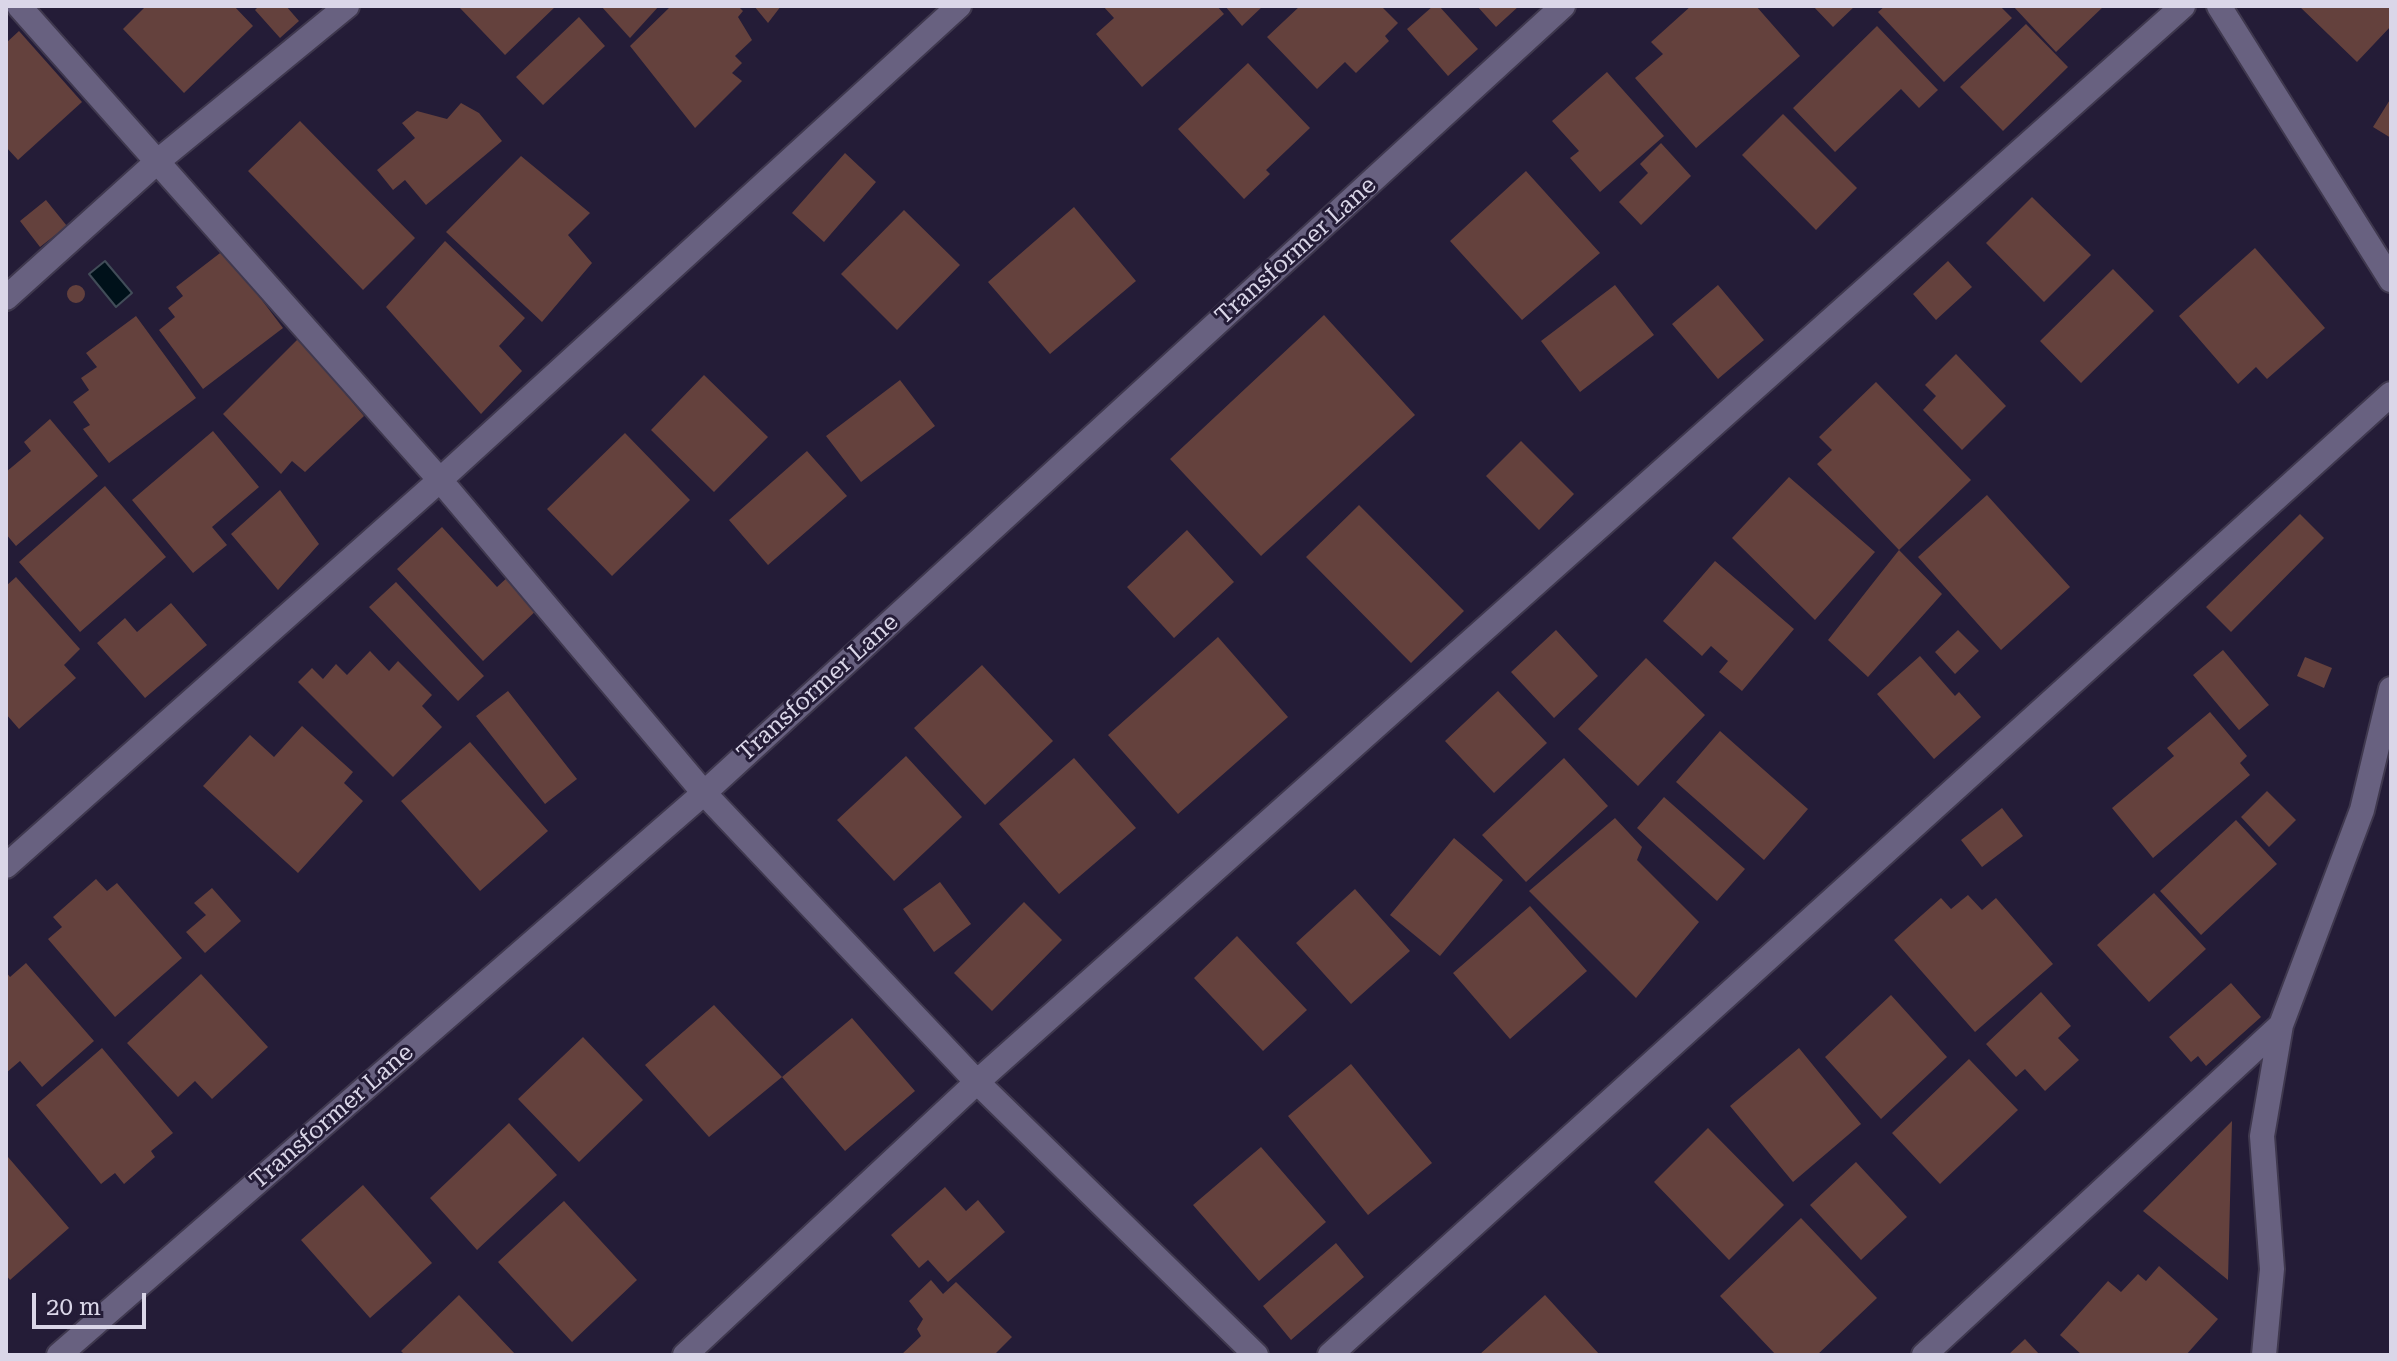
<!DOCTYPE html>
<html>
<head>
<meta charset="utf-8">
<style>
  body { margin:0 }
  #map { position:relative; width:2397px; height:1361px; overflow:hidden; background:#241c37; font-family:"Roboto Serif",serif }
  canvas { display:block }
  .frame { position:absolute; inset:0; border:8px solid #dad6e8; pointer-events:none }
  .scale { position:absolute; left:32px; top:1293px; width:114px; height:36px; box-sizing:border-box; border:4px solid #dad6e8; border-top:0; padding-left:10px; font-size:24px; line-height:28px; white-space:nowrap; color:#dad6e8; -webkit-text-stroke:6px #241c37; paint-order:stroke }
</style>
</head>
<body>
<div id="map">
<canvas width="2397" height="1361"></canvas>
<div class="frame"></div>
<div class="scale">20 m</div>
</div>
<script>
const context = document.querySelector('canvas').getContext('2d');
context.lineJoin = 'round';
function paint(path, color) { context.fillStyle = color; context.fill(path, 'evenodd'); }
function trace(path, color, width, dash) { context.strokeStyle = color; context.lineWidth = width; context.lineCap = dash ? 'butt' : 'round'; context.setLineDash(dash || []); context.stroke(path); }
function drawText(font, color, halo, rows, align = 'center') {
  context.font = font + ' "Roboto Serif",serif'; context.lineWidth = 6; context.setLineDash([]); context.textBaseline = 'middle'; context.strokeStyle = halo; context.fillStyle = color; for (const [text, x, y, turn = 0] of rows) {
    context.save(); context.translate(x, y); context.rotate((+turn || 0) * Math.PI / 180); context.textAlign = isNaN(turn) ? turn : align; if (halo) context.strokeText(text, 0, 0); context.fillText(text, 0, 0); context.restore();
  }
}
const water = new Path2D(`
  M105 261 132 293 116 307 89 274Z`);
paint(water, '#00111a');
trace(water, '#414c58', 2);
paint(new Path2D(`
  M146 6H234L253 26 184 93 123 29Z
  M259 6H286L299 21 280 38 255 10Z
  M463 6H556L505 55 460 8Z
  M601 6H659L630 38Z
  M671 6H738L743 11 738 17 752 40 735 56 742 63 732 73 742 81 695 128 630 46Z
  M754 6H781L768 23Z
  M1103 6H1217L1224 14 1142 87 1096 34 1114 18Z
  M1225 6H1263L1242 26Z
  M1300 6H1381L1398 23 1385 36 1389 41 1356 73 1345 62 1317 89 1267 37Z
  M1433 6H1439L1478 49 1448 76 1407 29Z
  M1477 6H1519L1496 27Z
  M1691 6H1756L1800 56 1696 148 1635 78 1663 54 1651 42Z
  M1813 6H1855L1833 27Z
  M1885 6H2000L2012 18 1944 82 1878 12Z
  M2013 6H2104L2056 52Z
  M2299 6H2391V26L2357 62Z
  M579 17 605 46 543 105 516 77Z
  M2026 24 2068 67 2003 131 1960 87Z
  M1877 26 1938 90 1919 108 1901 89 1835 152 1793 108Z
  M19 31 82 102 18 160 6 147V43Z
  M1248 63 1310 128 1266 170 1270 174 1244 199 1178 129Z
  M1607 72 1664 136 1600 192 1570 158 1579 151 1552 121Z
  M2391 98V138L2373 127Z
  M461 103 479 113 502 141 426 205 405 180 393 190 377 170 415 138 402 123 417 111 447 119Z
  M1783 114 1857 188 1816 230 1742 155Z
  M300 121 415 238 363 290 248 171Z
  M1661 143 1691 176 1641 225 1619 202 1648 173 1640 164Z
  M845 153 876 182 824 242 792 213Z
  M521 156 590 213 568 235 592 263 542 322 446 232Z
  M1526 171 1600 253 1522 320 1450 241Z
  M2032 197 2091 255 2044 302 1986 243Z
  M46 200 67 226 40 247 20 221Z
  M1074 207 1136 281 1050 354 988 282Z
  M904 210 960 265 897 330 841 274Z
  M445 241 525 318 499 346 522 371 481 414 386 307Z
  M2255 248 2325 328 2267 379 2256 367 2238 384 2179 316Z
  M224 250 283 328 203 389 159 330 175 317 168 308 183 296 176 287Z
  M1948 261 1972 287 1936 320 1913 294Z
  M2113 269 2154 311 2081 383 2040 341Z
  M67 294a9 9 0 1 1 18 0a9 9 0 1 1-18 0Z
  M1615 285 1654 335 1580 392 1541 341Z
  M1718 285 1764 340 1718 379 1672 324Z
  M1324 315 1415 415 1261 556 1170 459Z
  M136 316 196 398 109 463 83 429 90 425 73 402 89 390 81 378 97 367 86 353Z
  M299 338 364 416 305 472 292 461 281 474 223 414Z
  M1956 354 2006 406 1962 450 1923 410 1936 396 1925 385Z
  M704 375 768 437 714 492 651 430Z
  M900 380 935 426 861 482 826 436Z
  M1876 382 1971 480 1899 550 1817 464 1832 450 1819 437Z
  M50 419 98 476 16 546 6 534V472L31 451 24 442Z
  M213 431 259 487 212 527 227 545 193 573 132 500Z
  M625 433 690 500 612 576 547 509Z
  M1521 441 1574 494 1539 530 1486 476Z
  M807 451 847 496 768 565 729 520Z
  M1789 477 1875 552 1815 620 1732 538Z
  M105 486 166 557 80 632 19 562Z
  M280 490 319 544 278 590 231 534Z
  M1987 495 2070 587 2001 650 1918 557Z
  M1359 505 1464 611 1411 663 1306 557Z
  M2300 514 2324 538 2231 632 2206 607Z
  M442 527 497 587 510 575 540 607 483 661 397 569Z
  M1187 530 1234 582 1174 638 1127 587Z
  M1899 550 1942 594 1868 677 1828 640Z
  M1715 561 1794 629 1742 691 1719 672 1728 661 1711 646 1702 656 1663 621Z
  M16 577 80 649 64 665 76 678 19 729 6 714V586Z
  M396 582 484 676 458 701 369 607Z
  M171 603 207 645 145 698 97 643 125 618 137 632Z
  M1556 630 1598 676 1554 718 1511 672Z
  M1958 630 1979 651 1955 674 1935 652Z
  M1218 637 1288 717 1178 814 1108 735Z
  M2223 650 2269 705 2239 730 2193 675Z
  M370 651 389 671 398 661 432 695 422 706 442 727 393 777 298 682 312 668 323 679 336 664 347 675Z
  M1920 656 1955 696 1959 692 1981 717 1934 759 1877 694Z
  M2305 657 2332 668 2324 688 2297 676Z
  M1646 658 1705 715 1638 786 1578 729Z
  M982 665 1053 741 985 805 914 728Z
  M508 691 577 779 545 804 476 716Z
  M1498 691 1547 743 1494 793 1445 741Z
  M2210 712 2247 756 2240 763 2250 775 2153 858 2112 808 2174 756 2167 748Z
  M302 726 353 772 344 783 363 801 298 873 203 786 250 735 274 757Z
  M1720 731 1808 809 1764 860 1676 782Z
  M470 742 548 831 480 891 401 801Z
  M906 756 962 817 894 881 837 820Z
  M1074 758 1136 828 1059 894 999 824Z
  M1564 758 1608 806 1526 882 1482 835Z
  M2267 791 2296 820 2269 847 2241 817Z
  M1664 797 1745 869 1717 901 1637 828Z
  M2002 808 2023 836 1982 867 1961 840Z
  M1615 818 1642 847 1637 860 1699 922 1636 998 1529 891Z
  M2236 820 2277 864 2201 935 2160 891Z
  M1454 838 1503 880 1440 956 1390 915Z
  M96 879 107 891 117 883 182 958 115 1017 48 939 62 927 53 917Z
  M940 882 971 924 934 952 903 909Z
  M212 888 241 921 205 953 186 932 206 915 194 903Z
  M1355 889 1410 951 1351 1004 1296 943Z
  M2154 893 2206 949 2149 1002 2097 945Z
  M1968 895 1982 910 1996 898 2053 964 1975 1032 1894 940 1941 898 1951 909Z
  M1024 902 1062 940 992 1011 954 973Z
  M1530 906 1587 971 1510 1039 1453 973Z
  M1237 936 1307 1010 1263 1051 1194 978Z
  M26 963 94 1041 42 1087 20 1061 6 1073V972L10 977Z
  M201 974 268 1047 212 1099 195 1081 178 1097 127 1043Z
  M2231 983 2261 1017 2206 1066 2198 1056 2191 1062 2169 1037Z
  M2041 992 2071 1026 2058 1038 2079 1060 2045 1091 2025 1069 2016 1077 1986 1044Z
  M1891 995 1947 1057 1881 1119 1825 1057Z
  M714 1005 782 1077 709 1137 645 1065Z
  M852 1018 915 1091 845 1151 782 1077Z
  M583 1037 643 1100 579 1162 518 1099Z
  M102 1048 173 1133 151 1151 155 1157 124 1184 115 1173 101 1184 36 1105Z
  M1799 1048 1861 1124 1793 1182 1730 1106Z
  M1969 1059 2018 1110 1940 1184 1892 1133Z
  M1351 1064 1432 1163 1368 1215 1288 1116Z
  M2232 1121 2228 1280 2143 1211Z
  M509 1123 557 1175 477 1250 430 1198Z
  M1708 1128 1784 1205 1729 1260 1654 1182Z
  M1261 1147 1326 1222 1259 1281 1193 1205Z
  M8 1157 69 1228 10 1280 6 1275Z
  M1856 1162 1907 1217 1861 1260 1810 1205Z
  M363 1185 432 1263 370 1318 301 1240Z
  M945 1187 966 1211 978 1200 1005 1232 948 1282 928 1260 919 1268 891 1235Z
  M564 1201 637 1280 572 1342 498 1262Z
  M1801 1218 1877 1298 1817 1355H1776L1720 1296Z
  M1336 1243 1364 1277 1291 1340 1263 1306Z
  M2159 1266 2218 1319 2186 1355H2082L2060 1335 2108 1281 2121 1292 2138 1274 2146 1281Z
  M931 1280 943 1294 956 1282 1012 1337 994 1355H901L921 1336 917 1329 923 1319 909 1301Z
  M459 1295 516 1355H405L401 1351Z
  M1545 1295 1600 1355H1479Z
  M2025 1339 2040 1355H2008Z`), '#64413d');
const street = new Path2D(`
  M19 6 440 480 704 793 977 1082 1256 1355
  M2219 6 2391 280
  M6 298 158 161 347 6
  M6 866 440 480 959 6
  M59 1355 704 793 1563 6
  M685 1355 977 1082 2183 6
  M1330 1355 2391 394
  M1924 1355 2281 1025
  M2264 1355 2272 1269 2262 1136 2281 1025 2362 810 2391 689`);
trace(street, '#3f384e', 28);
trace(street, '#686180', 24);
drawText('24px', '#dad6e8', '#241c37', [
  ["Transformer Lane",1296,251,-42],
  ["Transformer Lane",818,688,-42],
  ["Transformer Lane",332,1117,-41]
]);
</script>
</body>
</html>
